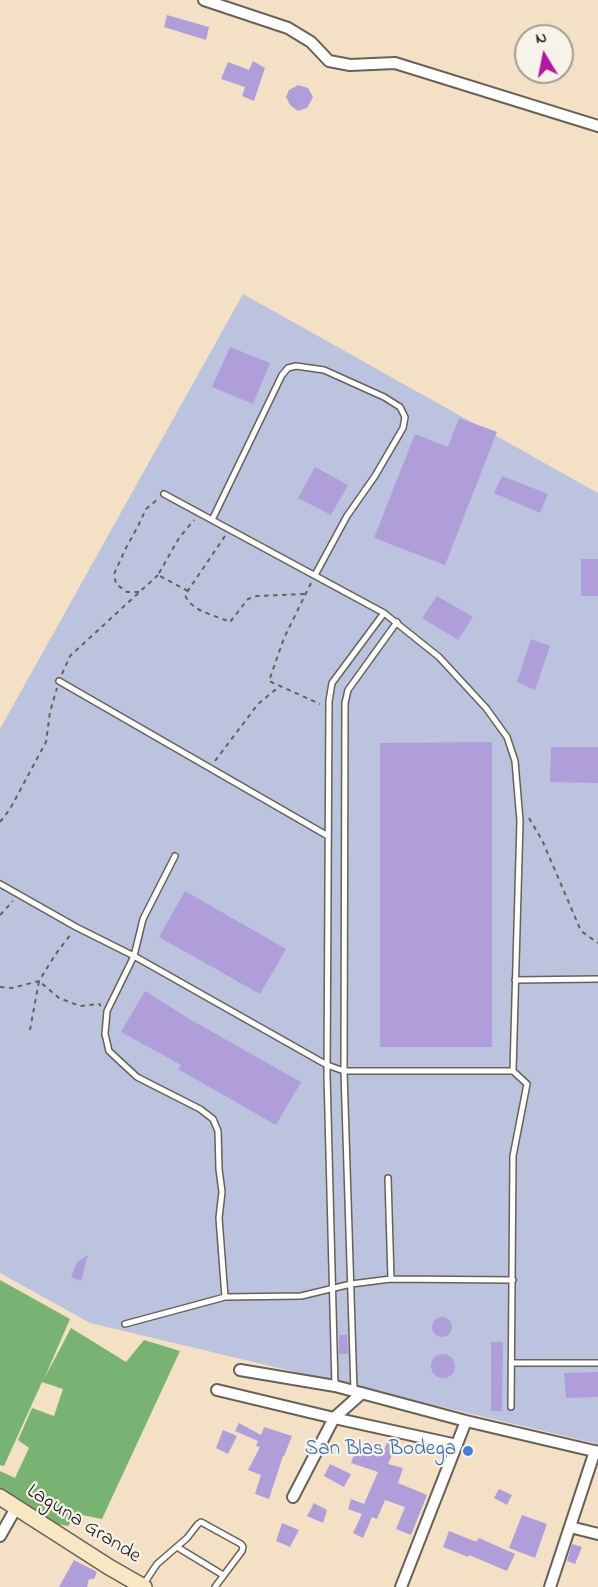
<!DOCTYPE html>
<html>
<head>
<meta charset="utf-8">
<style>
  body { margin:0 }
  #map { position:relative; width:598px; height:1587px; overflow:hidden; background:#f4e0c4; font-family:"Indie Flower",sans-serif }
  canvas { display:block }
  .north { position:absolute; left:514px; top:24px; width:60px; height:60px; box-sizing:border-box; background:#f7f3e8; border:2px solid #9f9d96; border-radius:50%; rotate:350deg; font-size:16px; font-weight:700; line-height:24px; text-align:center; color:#1c1c1c }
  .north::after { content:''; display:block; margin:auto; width:21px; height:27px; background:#b5179e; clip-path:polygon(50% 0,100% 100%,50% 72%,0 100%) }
</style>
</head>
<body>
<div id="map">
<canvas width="598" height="1587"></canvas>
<div class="north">N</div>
</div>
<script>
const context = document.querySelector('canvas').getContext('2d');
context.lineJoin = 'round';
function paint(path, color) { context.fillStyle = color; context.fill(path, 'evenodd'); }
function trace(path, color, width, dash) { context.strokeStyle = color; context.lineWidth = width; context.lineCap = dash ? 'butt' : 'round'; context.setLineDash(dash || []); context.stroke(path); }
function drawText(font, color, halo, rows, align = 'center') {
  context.font = font + ' "Indie Flower",sans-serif'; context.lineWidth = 4.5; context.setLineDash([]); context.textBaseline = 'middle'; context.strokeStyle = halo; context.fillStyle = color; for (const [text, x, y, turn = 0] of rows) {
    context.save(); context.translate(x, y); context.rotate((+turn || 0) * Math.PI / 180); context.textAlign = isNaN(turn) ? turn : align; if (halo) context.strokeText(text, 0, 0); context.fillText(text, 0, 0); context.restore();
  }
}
paint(new Path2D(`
  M243 294 598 493V1444L90 1323 0 1273V729Z`), '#bbc3de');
paint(new Path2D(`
  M0 1280 70 1319 44 1379 71 1328 126 1362 144 1340 180 1351 102 1519 77 1514 68 1526 51 1523 0 1491V1471L15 1478 29 1448 18 1440 32 1408 54 1416 63 1389 42 1382 4 1466 0 1465Z`), '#78b373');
paint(new Path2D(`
  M167 15 209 27 206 40 164 27Z
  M253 61 265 68 254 101 242 96 245 87 221 79 228 62 249 70Z
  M298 85 308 88 313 97 307 108 298 111 290 105 286 97 289 90Z
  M230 347 270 363 253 404 212 387Z
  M459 418 497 432 445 565 374 538 415 434 448 447Z
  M315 467 348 485 331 515 298 498Z
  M502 476 548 494 540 513 494 493Z
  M581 559H598V596H581Z
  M437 596 473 617 458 640 422 618Z
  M531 639 550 646 535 690 517 682Z
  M492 742V1047H380V743Z
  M551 747H598V783L550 782Z
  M185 891 286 949 260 994 159 937Z
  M145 991 191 1020 301 1082 276 1125 178 1069 181 1065 121 1032Z
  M88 1255 81 1281 71 1277 77 1262Z
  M432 1327a10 10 0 1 1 20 0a10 10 0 1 1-20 0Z
  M339 1335H347L348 1354H339Z
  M491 1342H503L502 1411H491Z
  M431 1366a12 12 0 1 1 24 0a12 12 0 1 1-24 0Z
  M598 1372V1397L566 1398 564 1373Z
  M239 1423 261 1435 264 1427 292 1436 284 1456H283L269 1499 255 1494 261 1475 248 1470 260 1447 256 1446 258 1441 235 1431Z
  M223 1430 237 1436 228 1454 216 1448Z
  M388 1440 397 1444 388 1464 403 1468 398 1483 427 1495 411 1535 396 1529 405 1507 385 1500 377 1519 372 1517 363 1538 353 1533 362 1514 348 1509 351 1499 364 1504 378 1472 351 1463 358 1443 383 1452Z
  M330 1464 351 1474 344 1487 324 1476Z
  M499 1489 512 1495 507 1505 494 1498Z
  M314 1503 327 1510 323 1523 307 1516Z
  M522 1515 547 1524 535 1558 509 1548Z
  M282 1523 299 1530 290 1547 276 1541Z
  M449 1531 474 1541H477L479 1538 515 1554 507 1571 469 1555 468 1557 443 1547Z
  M572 1544 582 1547 575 1564 567 1561Z
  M74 1560 97 1572 94 1579H89L87 1587H59Z`), '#af9eda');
const lane = new Path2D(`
  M164 494 384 613 439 657 486 708 507 737 515 761 520 821 513 1071 527 1084 513 1156 511 1407
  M212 520 282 375 288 368 296 366 324 370 384 397 400 407 405 417 403 428 375 476 347 516 315 575
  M59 681 328 836
  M0 884 76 927 134 956 327 1065 344 1071H513
  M515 980 598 979
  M388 1178 391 1279
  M225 1297 301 1296 351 1284 391 1279 513 1280
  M125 1324 225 1297 219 1218 222 1192 219 1169 218 1131 213 1119 200 1109 137 1077 109 1051 105 1034 107 1011 134 956 143 919 175 856
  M511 1363H598
  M335 1386 327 1075 329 701 332 683 384 613
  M354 1391 344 1071 345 703 348 690 397 622
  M177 1547 223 1575
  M143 1585 157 1564 187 1538 198 1524 201 1522 241 1544 243 1547 242 1551 215 1587`);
const street = new Path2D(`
  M204 0 288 28 311 42 329 61 350 65 395 63 598 126
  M240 1370 335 1386 466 1421 598 1452
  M217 1390 334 1418 457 1445
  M293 1497 334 1418 362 1393
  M570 1527 598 1534
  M0 1536 16 1508
  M401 1587 466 1421
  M550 1587 595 1451`);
const secondary = new Path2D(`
  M0 1497 109 1567 144 1587`);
trace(lane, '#686157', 8);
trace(street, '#686157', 14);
trace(secondary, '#686157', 18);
trace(new Path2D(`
  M225 536 185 595C192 612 215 615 230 622L248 599 257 596 306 594
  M311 583 284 638 269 681 320 704
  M188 591 158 575 179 538 194 520
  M139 592H127L116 584 114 574 126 548 138 526 146 509 158 499
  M62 674 70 656 158 575
  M215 761 258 704 280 686
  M529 818 542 840 581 931 598 943
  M0 822 10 809 46 742 50 712 57 688
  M0 915 13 901
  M0 987 12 988 39 981 55 955 71 934
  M30 1030 39 981 59 998 80 1006 99 1004 101 1006`), '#686157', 2, [4.5, 4.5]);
trace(lane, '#fff', 5);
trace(street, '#fff', 10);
trace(secondary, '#f9e7c3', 15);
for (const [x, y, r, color] of [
  [468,1451,6,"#3f7fe0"]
]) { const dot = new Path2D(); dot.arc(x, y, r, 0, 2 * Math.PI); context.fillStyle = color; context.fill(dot); trace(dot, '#f7f3e8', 2); }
drawText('21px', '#366cbe', '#f7f3e8', [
  ["San Blas Bodega",456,1451]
], 'right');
drawText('21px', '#1c1c1c', '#f7f3e8', [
  ["Laguna Grande",83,1525,32]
]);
</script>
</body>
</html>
